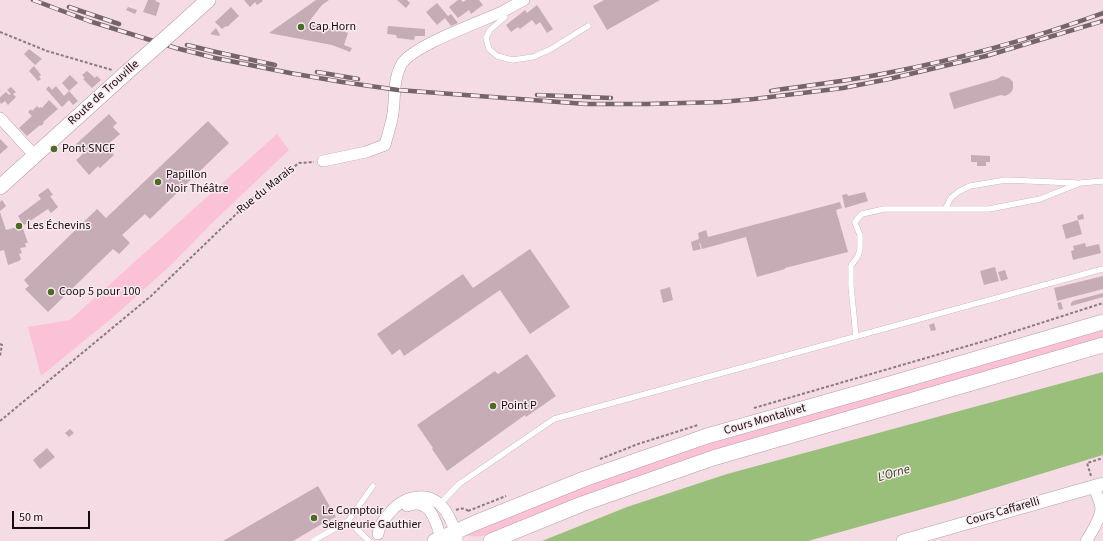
<!DOCTYPE html>
<html>
<head>
<meta charset="utf-8">
<style>
  body { margin:0 }
  #map { position:relative; width:1103px; height:541px; overflow:hidden; background:#f5dbe4; font-family:"Source Sans 3",sans-serif }
  canvas { display:block }
  .scale { position:absolute; left:12px; top:511px; width:78px; height:18px; box-sizing:border-box; border:2px solid #150c0f; border-top:0; padding-left:5px; font-size:12px; line-height:14px; white-space:nowrap; color:#150c0f; -webkit-text-stroke:3px #fbebf1; paint-order:stroke }
</style>
</head>
<body>
<div id="map">
<canvas width="1103" height="541"></canvas>
<div class="scale">50 m</div>
</div>
<script>
const context = document.querySelector('canvas').getContext('2d');
context.lineJoin = 'round';
function paint(path, color) { context.fillStyle = color; context.fill(path, 'evenodd'); }
function trace(path, color, width, dash) { context.strokeStyle = color; context.lineWidth = width; context.lineCap = dash ? 'butt' : 'round'; context.setLineDash(dash || []); context.stroke(path); }
function drawText(font, color, halo, rows, align = 'center') {
  context.font = font + ' "Source Sans 3",sans-serif'; context.lineWidth = 3; context.setLineDash([]); context.textBaseline = 'middle'; context.strokeStyle = halo; context.fillStyle = color; for (const [text, x, y, turn = 0] of rows) {
    context.save(); context.translate(x, y); context.rotate((+turn || 0) * Math.PI / 180); context.textAlign = isNaN(turn) ? turn : align; if (halo) context.strokeText(text, 0, 0); context.fillText(text, 0, 0); context.restore();
  }
}
paint(new Path2D(`
  M277 134 289 150 214 221 172 264 112 318 41 376 28 327 70 320Z
  M1103 328V339L503 530C490 534 479 539 465 535L546 500 678 453Z`), '#fbc1d7');
paint(new Path2D(`
  M1103 372V455L955 500 808 541H542L627 507 727 474Z`), '#9abf7a');
paint(new Path2D(`
  M148 0H156L155 1 160 3 156 16 143 12Z
  M244 0H262L263 1 257 5 255 2 250 7Z
  M316 0H329L322 5 311 19 308 24 340 30 348 33 344 45 352 48 350 52 332 45 269 33Z
  M397 0H407L410 3 406 8Z
  M458 0H461L463 2 466 0H479L483 5 471 14 469 10 458 18 449 7Z
  M604 0H660L607 30 593 6Z
  M437 3 448 16 451 14 458 23 451 26 445 18 437 25 426 12Z
  M537 5 553 29 547 33 540 22 536 25 532 20 520 29 518 27 511 32 506 25 525 10 527 13Z
  M128 7 137 10 135 14 126 10Z
  M231 7 239 16 227 27 226 26 222 29 215 22Z
  M388 26 425 29V36H415L414 40 397 38 396 35 387 34Z
  M216 28 220 35 219 36 210 34Z
  M29 49 42 59 35 65 24 54Z
  M34 66 41 75 39 77 41 79 38 81 29 71Z
  M87 71 95 78 97 76 101 80 92 88 83 79 85 78 82 75Z
  M70 75 78 83 69 91 62 83Z
  M1002 76 1009 78 1013 82V88L1012 91 1009 94 1005 96 1001 95 954 109 949 93 997 79Z
  M49 86 52 90 56 86 64 96 69 91 78 101 73 105 69 100 62 107 46 89Z
  M11 87 16 92 13 94 16 97 8 105 5 101 1 104 0 102V97L6 92 9 95 11 94 7 90Z
  M49 100 58 109 43 122 44 123 41 126 40 125 27 136 19 128 32 116 28 112 31 109 32 111 37 106 39 108 41 107 42 108Z
  M109 114 117 123 113 127 120 134 106 146 114 155 100 168 98 166 89 175 76 160 85 152 84 150 80 153 74 146Z
  M208 121 229 143 150 219 145 214 122 235 130 243 119 254 113 249 48 312 25 289 29 286 24 280 97 209 106 218Z
  M0 139 8 147 0 154Z
  M971 155 990 156V162H986V166H977V162H971Z
  M48 188 53 195 50 196 58 207 51 213 48 209 24 225V224L22 226 28 243H25L26 247 20 248 22 253 19 254 21 259 19 261 8 265 4 250 0 251V212L6 230 17 227 16 225 21 221 18 216 41 199 38 195Z
  M865 192 868 201 845 208 842 195 847 194 848 196Z
  M2 200 6 206 0 211V202Z
  M840 202 842 208 836 210 848 252 785 268V269L757 277 746 237 702 249 700 243H699L701 249 693 251 691 242 699 239 698 233 706 230 708 237Z
  M1083 214 1084 219 1078 220 1082 234 1066 239 1062 225 1078 220 1077 216Z
  M1085 243 1086 247 1099 244 1101 253 1073 260 1071 251 1074 250 1073 246Z
  M530 249 570 307 530 334 500 290 404 356 400 349 392 355 377 334 463 274 473 288Z
  M995 267 999 281 984 285 980 271Z
  M1005 270 1008 279 1001 281 998 272Z
  M1103 276V289L1057 301 1054 288Z
  M670 287 673 300 663 303 660 290Z
  M1103 293V297L1071 306V303L1073 301Z
  M1061 302 1063 309 1059 310 1057 303Z
  M934 323 936 330 931 331 929 325Z
  M527 354 556 396 526 417 525 415 447 471 432 449 433 448 417 425 495 371 498 374Z
  M70 429 74 433 69 437 65 433Z
  M47 448 55 457 40 469 33 460Z
  M318 486 336 517 330 520 331 521 328 523 327 521 293 541H223Z`), '#c6acb5');
const service = new Path2D(`
  M503 11 505 17 490 30 486 38 489 49 497 56 512 60 533 57 551 49 588 26
  M945 209 951 198 958 192 970 186 1006 180 1077 183
  M856 337 851 286V266L858 256 860 249V235L855 223 857 219 862 214 884 209H989L1040 199 1080 183 1103 181
  M440 504 459 484 554 419 1103 269
  M348 521 373 486
  M313 541 348 521 369 541`);
const minor = new Path2D(`
  M0 118 35 156
  M323 161 366 152 385 145C387 137 390 128 392 119 396 101 392 82 401 65 411 46 480 22 502 12 509 8 516 4 524 0
  M407 506C430 496 436 522 441 538
  M378 534C379 526 383 521 388 515 402 496 429 488 445 510 447 513 449 517 451 521 454 527 458 534 457 541
  M1086 541C1091 534 1101 517 1101 508 1100 501 1096 493 1094 486`);
const tertiary = new Path2D(`
  M903 541 1103 484`);
const secondary = new Path2D(`
  M176 29 208 0
  M0 187 125 74
  M435 541 475 523 584 479 707 436 876 388 1103 322
  M491 541 582 504 713 458 1103 345`);
trace(service, '#b69da6', 6);
trace(minor, '#b69da6', 12);
trace(tertiary, '#b69da6', 14);
trace(secondary, '#b69da6', 16);
trace(new Path2D(`
  M0 32 47 51 112 70
  M0 344 2 345 0 356
  M754 408 988 340 1103 303
  M0 421 151 296 256 195 299 163 314 162
  M600 459 638 444 698 425
  M1091 476 1087 463 1103 458
  M456 510C460 508 465 508 468 511
  M468 511 506 496`), '#8b797f', 2, [3, 2]);
trace(service, '#fff', 5.5);
trace(minor, '#fff', 11);
trace(tertiary, '#fff', 13);
trace(secondary, '#fff', 15);
const rail = new Path2D(`
  M33 0 89 21 176 48 215 58 290 73 342 82 398 90 586 104H646L721 102 754 99 843 88 889 79 986 56 1103 21
  M69 7 119 24
  M187 45 216 52 275 65
  M317 72 358 79
  M771 91C810 85 849 81 887 73 959 59 1034 38 1103 13
  M537 95 611 98`);
trace(rail, '#75656b', 4.5);
trace(rail, '#fbebf1', 3, [9]);
const secondaryBridge = new Path2D(`
  M125 74 176 29`);
trace(secondaryBridge, '#b69da6', 16, []);
trace(secondaryBridge, '#fff', 15);
for (const [x, y, r, color] of [
  [301,27,4,"#4a6c25"],
  [54,149,4,"#4a6c25"],
  [158,182,4,"#4a6c25"],
  [19,226,4,"#4a6c25"],
  [51,292,4,"#4a6c25"],
  [493,406,4,"#4a6c25"],
  [314,518,4,"#4a6c25"]
]) { const dot = new Path2D(); dot.arc(x, y, r, 0, 2 * Math.PI); context.fillStyle = color; context.fill(dot); trace(dot, '#fbebf1', 1.5); }
drawText('12px', '#150c0f', '#fbebf1', [
  ["Cap Horn",309,27],
  ["Pont SNCF",62,149],
  ["Papillon",166,175],
  ["Noir Théâtre",166,189],
  ["Les Échevins",27,226],
  ["Coop 5 pour 100",59,292],
  ["Point P",501,406],
  ["Le Comptoir",322,511],
  ["Seigneurie Gauthier",322,525]
], 'left');
drawText('12px', '#150c0f', '#fbebf1', [
  ["Route de Trouville",104,93,-42],
  ["Rue du Marais",266,190,-39],
  ["Cours Montalivet",765,420,-16],
  ["Cours Caffarelli",1003,512,-16]
]);
drawText('italic 13px', '#2f4716', '#fbebf1', [
  ["L'Orne",894,474,-16]
]);
</script>
</body>
</html>
